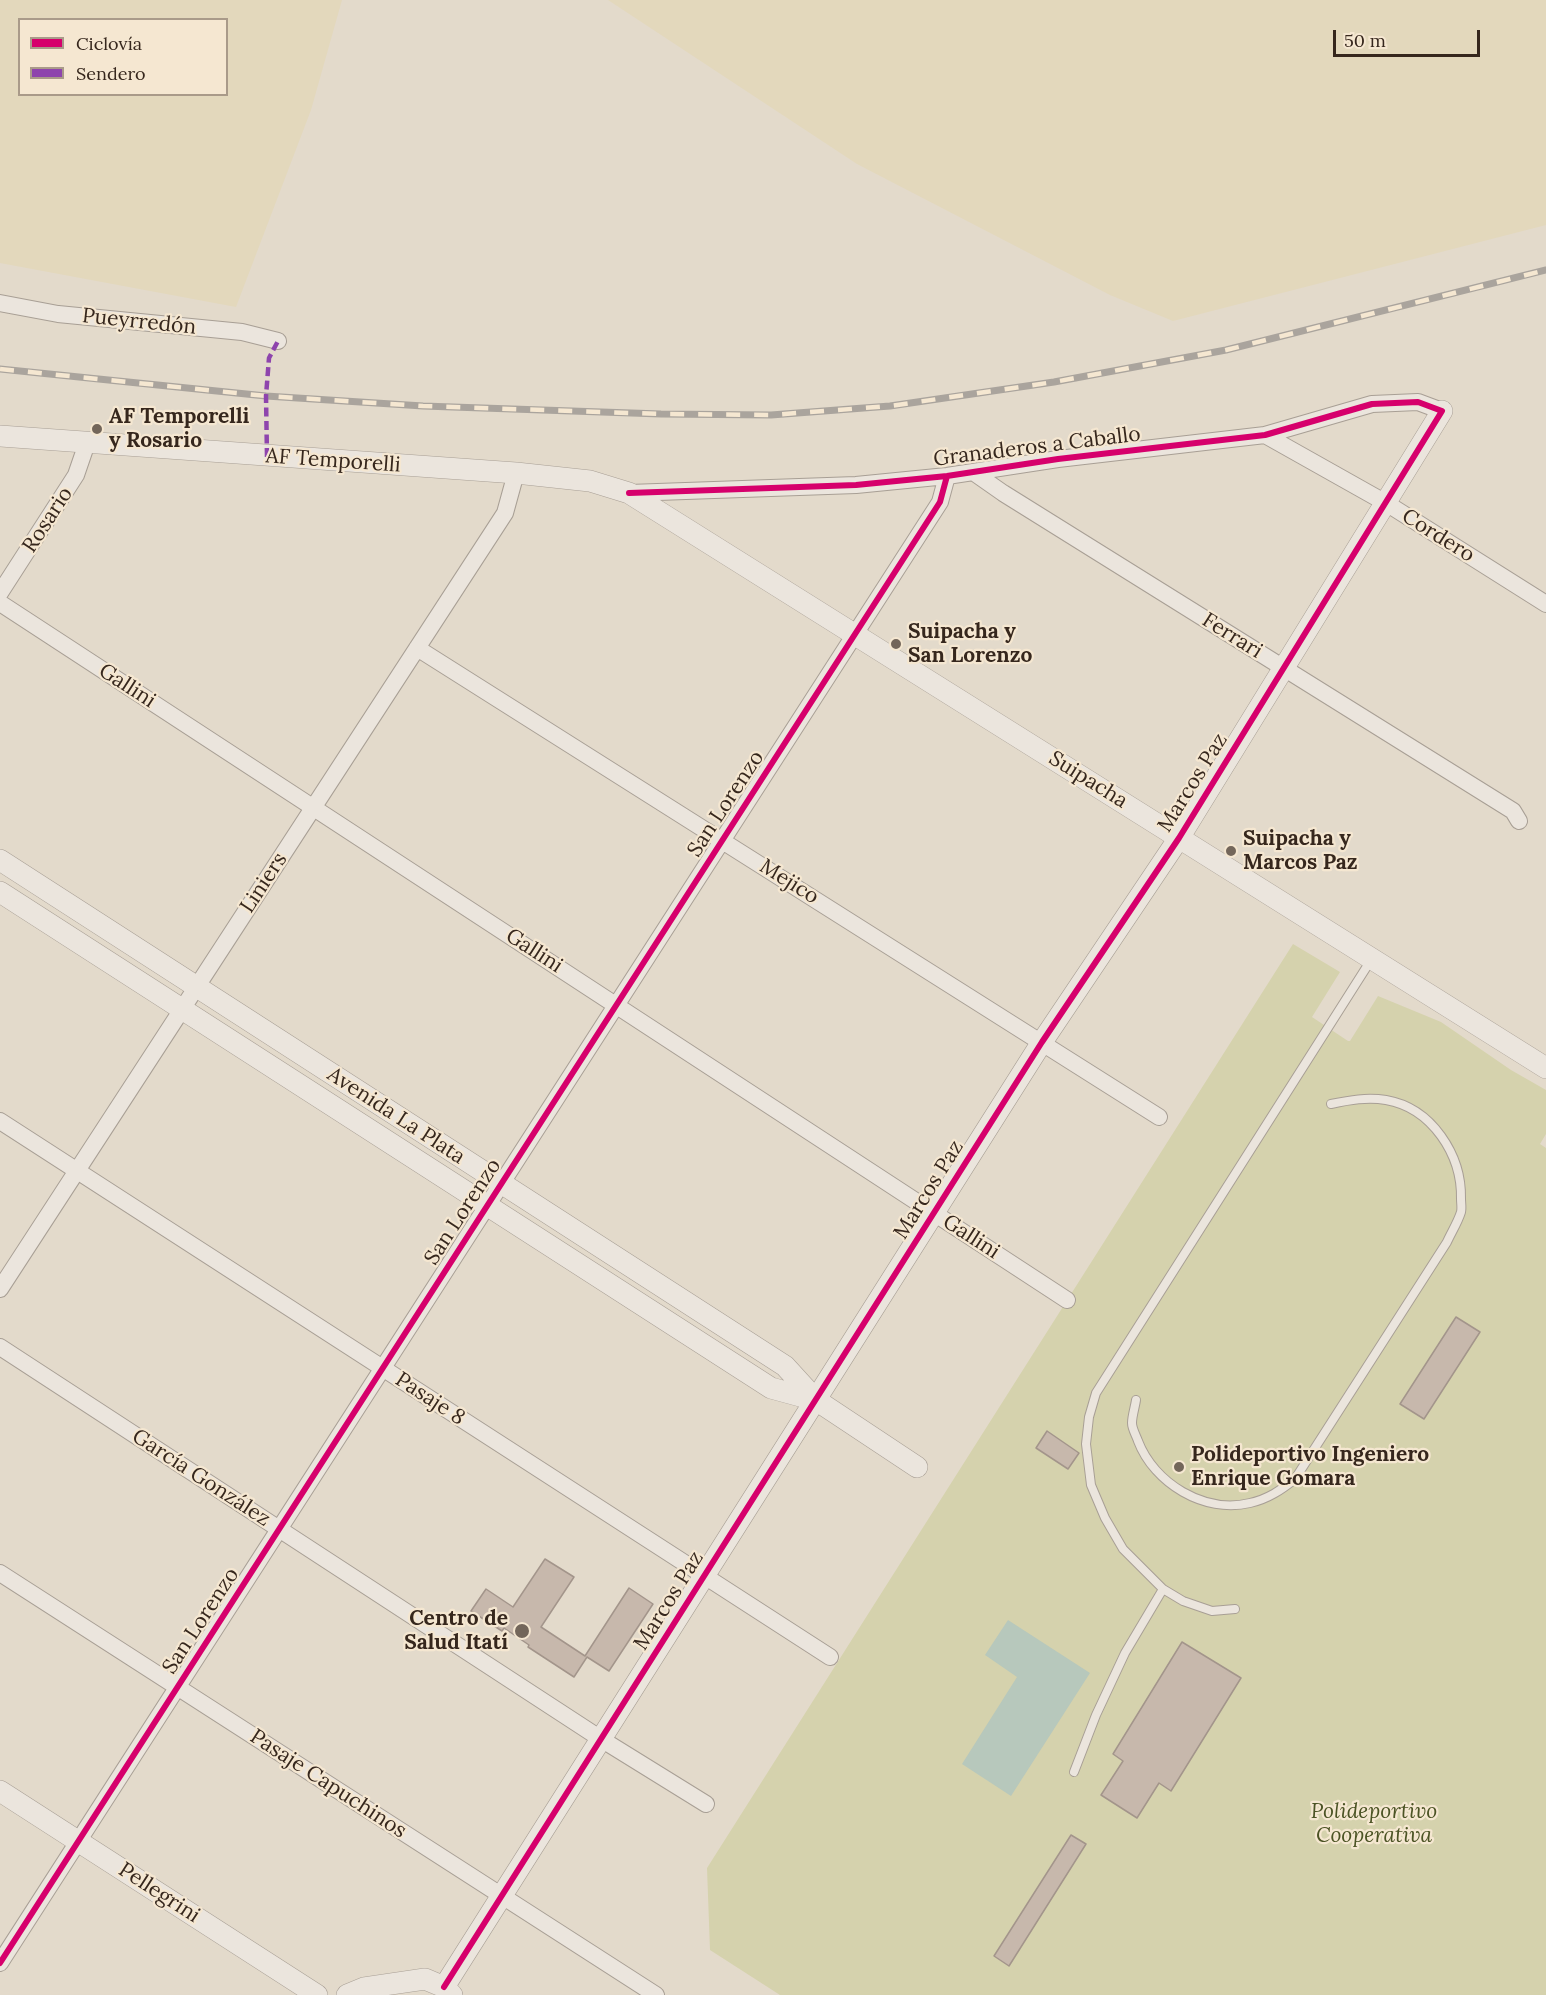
<!DOCTYPE html>
<html>
<head>
<meta charset="utf-8">
<style>
  body { margin:0 }
  #map { position:relative; width:1546px; height:1995px; overflow:hidden; background:#e3dacb; font-family:Lora,serif }
  canvas { display:block }
  .legend { position:absolute; left:18px; top:18px; width:210px; height:78px; box-sizing:border-box; background:#f5e7d1; border:2px solid #a99a89; margin:0; padding:8px 10px; list-style:none; font-size:18px; color:#36271d }
  .legend li { display:flex; align-items:center; gap:12px; height:30px }
  .legend b { width:30px; border:2px solid #a99a89 }
  .scale { position:absolute; left:1333px; top:30px; width:147px; height:27px; box-sizing:border-box; border:3px solid #36271d; border-top:0; padding-left:8px; font-size:18px; line-height:21px; white-space:nowrap; color:#36271d; -webkit-text-stroke:4px #f5e7d1; paint-order:stroke }
</style>
</head>
<body>
<div id="map">
<canvas width="1546" height="1995"></canvas>
<ul class="legend">
<li><b style="height:8px;background:#d6006c"></b>Ciclovía</li>
<li><b style="height:8px;background:#8e44ad"></b>Sendero</li>
</ul>
<div class="scale">50 m</div>
</div>
<script>
const context = document.querySelector('canvas').getContext('2d');
context.lineJoin = 'round';
function paint(path, color) { context.fillStyle = color; context.fill(path, 'evenodd'); }
function trace(path, color, width, dash) { context.strokeStyle = color; context.lineWidth = width; context.lineCap = dash ? 'butt' : 'round'; context.setLineDash(dash || []); context.stroke(path); }
function drawText(font, color, halo, rows, align = 'center') {
  context.font = font + ' Lora,serif'; context.lineWidth = 4.5; context.setLineDash([]); context.textBaseline = 'middle'; context.strokeStyle = halo; context.fillStyle = color; for (const [text, x, y, turn = 0] of rows) {
    context.save(); context.translate(x, y); context.rotate((+turn || 0) * Math.PI / 180); context.textAlign = isNaN(turn) ? turn : align; if (halo) context.strokeText(text, 0, 0); context.fillText(text, 0, 0); context.restore();
  }
}
paint(new Path2D(`
  M0 0H342L311 110 236 307 0 263ZM20 20H226V94H20Z
  M608 0H1546V225L1173 321 1110 295 857 164Z`), '#e3d8bc');
paint(new Path2D(`
  M1293 944 1340 972 1312 1017 1348 1041H1350L1378 996 1441 1022 1511 1070 1546 1090V1134L1540 1144 1546 1148V1995H780L710 1950 707 1868Z`), '#d5d2ad');
paint(new Path2D(`
  M1008 1620 1090 1673 1011 1796 962 1764 1017 1677 985 1655Z`), '#b7c8bc');
const building = new Path2D(`
  M1456 1317 1480 1332 1424 1419 1400 1404Z
  M1047 1431 1079 1453 1068 1469 1036 1448Z
  M545 1559 574 1577 541 1627 585 1656 629 1588 653 1604 609 1671 587 1657 574 1677 528 1647 529 1645 504 1628 502 1631 471 1611 486 1589 513 1607Z
  M1182 1642 1241 1678 1171 1791 1159 1783 1137 1818 1101 1795 1123 1761 1113 1754Z
  M1071 1835 1086 1844 1009 1966 994 1956Z`);
paint(building, '#c7b8ac');
trace(building, '#a3958b', 1.5);
const service = new Path2D(`
  M1136 1400C1135 1407 1132 1416 1132 1423 1132 1429 1136 1435 1138 1441 1154 1483 1204 1514 1250 1503 1268 1499 1281 1490 1295 1479L1447 1242C1451 1233 1458 1222 1461 1212 1462 1208 1461 1203 1461 1199 1462 1155 1432 1108 1386 1100 1367 1097 1350 1100 1331 1104
  M1235 1609 1212 1611 1183 1601 1163 1589 1123 1549 1105 1518 1091 1485 1086 1444 1089 1417 1096 1393 1371 960
  M1074 1772 1096 1715 1125 1653 1163 1589`);
const minor = new Path2D(`
  M0 303 58 314 242 332 278 341
  M1265 435 1386 503 1546 604
  M973 472 1003 493 1513 811 1519 821
  M629 493 856 485 947 476 1058 459 1265 435 1372 404 1418 402 1442 411
  M0 593 76 475 87 443
  M0 603 1067 1300
  M417 648 1159 1117
  M0 1121 830 1657
  M0 1289 505 513 516 473
  M0 1347 601 1739 706 1804
  M0 1573 656 1995
  M0 1963 940 502 947 476`);
const tertiary = new Path2D(`
  M0 436 516 473 590 481 629 493 1546 1068
  M0 860 785 1366 816 1400 917 1467
  M0 892 771 1388 815 1400
  M0 1791 317 1995
  M444 1987 1042 1042 1179 838 1442 411
  M347 1995 364 1988 425 1979 444 1987 452 1995`);
trace(service, '#a89f95', 10);
trace(minor, '#a89f95', 18);
trace(tertiary, '#a89f95', 22);
trace(service, '#ebe5dd', 8);
trace(minor, '#ebe5dd', 16);
trace(tertiary, '#ebe5dd', 21);
const rail = new Path2D(`
  M0 369 266 396 423 406 661 414 771 415 890 406 1054 382 1226 350 1546 270`);
trace(rail, '#aaa49d', 7);
trace(rail, '#f5e7d1', 4.5, [14]);
trace(new Path2D(`
  M267 457 266 396 269 358 278 341`), '#8e44ad', 4.5, [9, 4.5]);
trace(new Path2D(`
  M0 1963 940 502 947 476
  M444 1987 1042 1042 1179 838 1442 411 1418 402 1372 404 1265 435 1058 459 947 476 856 485 629 493`), '#d6006c', 6);
for (const [x, y, r, color] of [
  [97,429,6,"#73665a"],
  [896,644,6,"#73665a"],
  [1231,851,6,"#73665a"],
  [1179,1467,6,"#73665a"],
  [522,1631,8,"#73665a"]
]) { const dot = new Path2D(); dot.arc(x, y, r, 0, 2 * Math.PI); context.fillStyle = color; context.fill(dot); trace(dot, '#f5e7d1', 2); }
drawText('21px', '#36271d', '#f5e7d1', [
  ["Pueyrredón",139,322,6],
  ["Granaderos a Caballo",1037,447,-7],
  ["AF Temporelli",333,461,4],
  ["Rosario",48,520,-57],
  ["Cordero",1438,536,32],
  ["Ferrari",1232,636,32],
  ["Gallini",127,686,33],
  ["Suipacha",1088,780,32],
  ["Marcos Paz",1193,783,-58],
  ["San Lorenzo",726,804,-57],
  ["Mejico",789,882,32],
  ["Liniers",264,883,-57],
  ["Gallini",534,951,33],
  ["Avenida La Plata",396,1116,33],
  ["Marcos Paz",929,1190,-58],
  ["San Lorenzo",463,1212,-57],
  ["Gallini",971,1237,33],
  ["Pasaje 8",430,1399,33],
  ["García González",201,1478,33],
  ["Marcos Paz",669,1601,-58],
  ["San Lorenzo",201,1621,-57],
  ["Pasaje Capuchinos",328,1784,33],
  ["Pellegrini",159,1893,33]
]);
drawText('bold 21px', '#36271d', '#f5e7d1', [
  ["AF Temporelli",109,417],
  ["y Rosario",109,441],
  ["Suipacha y",908,632],
  ["San Lorenzo",908,656],
  ["Suipacha y",1243,839],
  ["Marcos Paz",1243,863],
  ["Polideportivo Ingeniero",1191,1455],
  ["Enrique Gomara",1191,1479],
  ["Centro de",508,1619,"right"],
  ["Salud Itatí",508,1643,"right"]
], 'left');
drawText('italic 21px', '#4b5324', '#f5e7d1', [
  ["Polideportivo",1374,1812],
  ["Cooperativa",1374,1836]
]);
</script>
</body>
</html>
